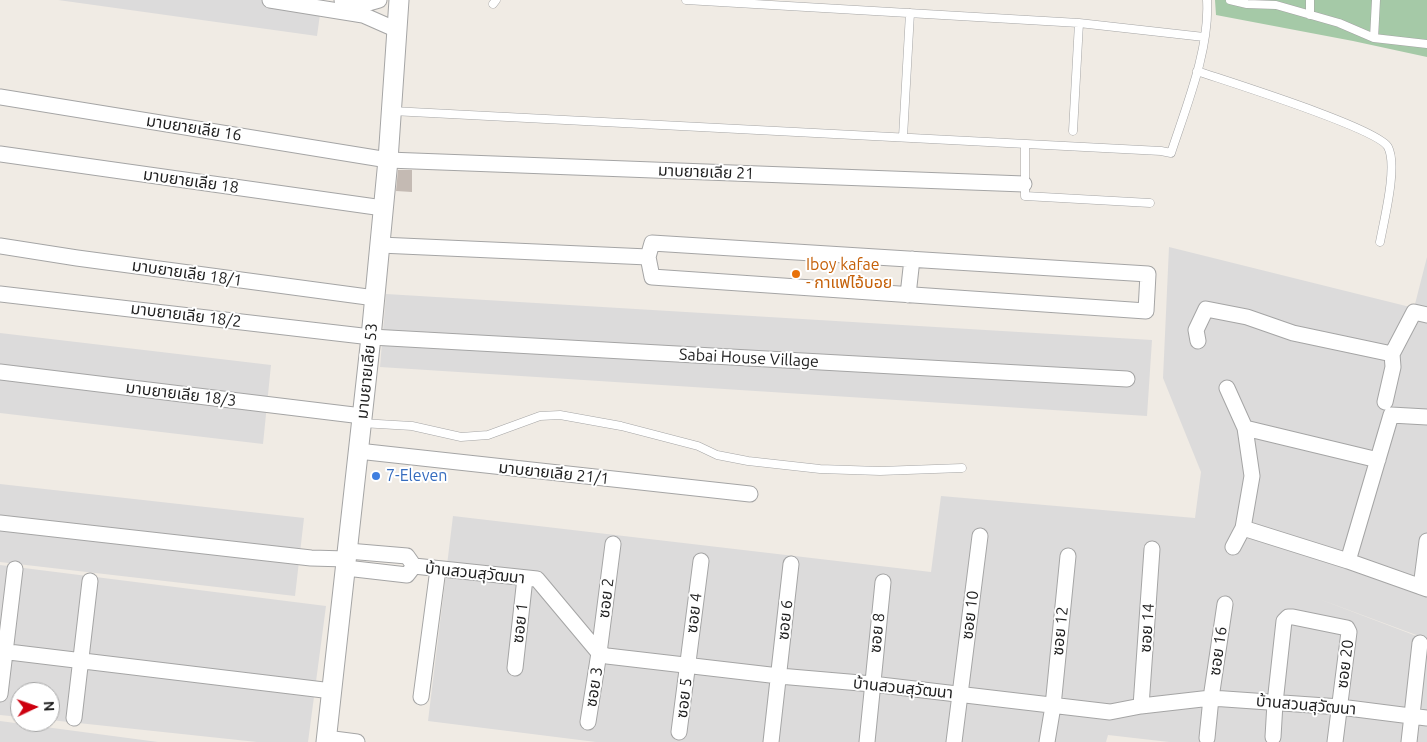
<!DOCTYPE html>
<html>
<head>
<meta charset="utf-8">
<style>
  body { margin:0 }
  #map { position:relative; width:1427px; height:742px; overflow:hidden; background:#f0ebe4; font-family:Ubuntu,sans-serif }
  canvas { display:block }
  .north { position:absolute; left:10px; top:682px; width:50px; height:50px; box-sizing:border-box; background:#fff; border:1px solid #a5a5a5; border-radius:50%; rotate:87deg; font-size:14px; font-weight:700; line-height:20px; text-align:center; color:#1e1e1e }
  .north::after { content:''; display:block; margin:auto; width:18px; height:22px; background:#cd000f; clip-path:polygon(50% 0,100% 100%,50% 72%,0 100%) }
</style>
</head>
<body>
<div id="map">
<canvas width="1427" height="742"></canvas>
<div class="north">N</div>
</div>
<script>
const context = document.querySelector('canvas').getContext('2d');
context.lineJoin = 'round';
function paint(path, color) { context.fillStyle = color; context.fill(path, 'evenodd'); }
function trace(path, color, width, dash) { context.strokeStyle = color; context.lineWidth = width; context.lineCap = dash ? 'butt' : 'round'; context.setLineDash(dash || []); context.stroke(path); }
function drawText(font, color, halo, rows, align = 'center') {
  context.font = font + ' Ubuntu,"Noto Sans Thai",sans-serif'; context.lineWidth = 4; context.setLineDash([]); context.textBaseline = 'middle'; context.strokeStyle = halo; context.fillStyle = color; for (const [text, x, y, turn = 0] of rows) {
    context.save(); context.translate(x, y); context.rotate((+turn || 0) * Math.PI / 180); context.textAlign = isNaN(turn) ? turn : align; if (halo) context.strokeText(text, 0, 0); context.fillText(text, 0, 0); context.restore();
  }
}
paint(new Path2D(`
  M58 0H322L317 36Z
  M1169 247 1414 308 1427 257V639L1319 599 1427 640V742H1169L1108 735 1106 742H596L428 721 453 516 931 572 941 496 1195 518 1201 472 1163 378Z
  M386 294 1152 340 1147 416 380 367Z
  M0 333 271 365 263 444 0 413Z
  M0 484 304 518 295 596 0 562Z
  M0 565 326 606 308 742H257L50 720V692H20V717L0 715Z
  M0 721 158 742H0Z`), '#dcdbdb');
paint(new Path2D(`
  M1215 0H1427V57L1353 41 1216 15Z`), '#a5c9a7');
paint(new Path2D(`
  M398 170H412V192L396 191Z`), '#c4bab3');
const service = new Path2D(`
  M686 0 1079 23 1204 37
  M1230 0 1247 4 1276 5 1339 23 1374 38 1427 44
  M493 4 496 0
  M1310 15V0
  M1374 38 1376 0
  M1197 71C1226 81 1378 128 1388 147 1398 166 1384 220 1380 242
  M392 111 1161 151 1171 153C1186 107 1210 49 1207 0
  M1073 131 1079 23
  M903 137 910 13
  M1025 144V196L1150 203
  M361 423 412 426 461 437 488 435 540 416 560 415 621 426 698 446 717 455 748 461 820 469 880 471 962 468`);
const minor = new Path2D(`
  M270 0 363 15 397 30
  M342 0 365 4 379 0
  M0 97 388 160 1024 184
  M0 154 383 208
  M652 243 1148 274 1146 311 652 277 648 257Z
  M380 245 648 257
  M0 246 77 258 375 298
  M0 294 371 337 1127 379
  M908 295 912 259
  M1198 341 1196 330 1206 309 1247 317 1293 333 1392 354
  M0 372 362 416
  M1227 388 1245 428 1252 476 1243 528 1233 547
  M1385 402 1393 367 1392 354 1414 312 1427 315
  M1245 428 1378 460
  M358 451 750 494
  M0 523 311 558 346 559
  M1243 528 1348 561 1427 589
  M348 551 407 556 414 566 537 579 599 653 607 656 779 676 872 684 1110 712 1141 706 1211 698 1340 707 1427 718
  M1348 561 1391 415 1427 417
  M346 568 407 575 414 566
  M1421 587 1427 541
  M0 651 332 691
  M515 668 525 578
  M0 694 15 569
  M421 697 438 569
  M1141 706 1152 549
  M74 718 90 581
  M588 722 599 653 613 544
  M679 732 701 561
  M1273 737 1275 703 1284 621 1288 617H1293L1347 628 1349 632 1335 742
  M326 738 357 742
  M1207 738 1211 698 1225 604
  M771 742 791 564
  M867 742 883 582
  M954 742 980 536
  M1047 742 1053 706 1068 556
  M1409 742 1420 643`);
const tertiary = new Path2D(`
  M326 742 371 337 388 160 399 0`);
trace(service, '#a5a5a5', 9);
trace(minor, '#a5a5a5', 17);
trace(tertiary, '#a5a5a5', 21);
trace(service, '#fff', 8);
trace(minor, '#fff', 15);
trace(tertiary, '#fff', 19);
for (const [x, y, r, color] of [
  [796,274,5,"#e8710a"],
  [376,476,5,"#3f7fe0"]
]) { const dot = new Path2D(); dot.arc(x, y, r, 0, 2 * Math.PI); context.fillStyle = color; context.fill(dot); trace(dot, '#fff', 2); }
drawText('16px', '#1e1e1e', '#fff', [
  ["มาบยายเลีย 16",194,128,9],
  ["มาบยายเลีย 21",706,172,2],
  ["มาบยายเลีย 18",191,181,8],
  ["มาบยายเลีย 18/1",187,273,8],
  ["มาบยายเลีย 18/2",186,315,7],
  ["Sabai House Village",749,358,3],
  ["มาบยายเลีย 53",367,371,-84],
  ["มาบยายเลีย 18/3",181,394,7],
  ["มาบยายเลีย 21/1",554,473,6],
  ["บ้านสวนสุวัฒนา",475,573,6],
  ["ซอย 2",606,598,-83],
  ["ซอย 4",694,613,-83],
  ["ซอย 10",970,615,-83],
  ["ซอย 6",785,620,-84],
  ["ซอย 1",520,623,-83],
  ["ซอย 14",1147,628,-86],
  ["ซอย 12",1060,631,-84],
  ["ซอย 8",877,633,-84],
  ["ซอย 16",1218,651,-82],
  ["ซอย 20",1345,664,-83],
  ["ซอย 3",594,687,-81],
  ["บ้านสวนสุวัฒนา",903,688,6],
  ["ซอย 5",684,698,-83],
  ["บ้านสวนสุวัฒนา",1306,705,5]
]);
drawText('16px', '#c56008', '#fff', [
  ["Iboy kafae",806,265],
  ["- กาแฟไอ้บอย",806,283]
], 'left');
drawText('16px', '#366cbe', '#fff', [
  ["7-Eleven",386,476]
], 'left');
</script>
</body>
</html>
